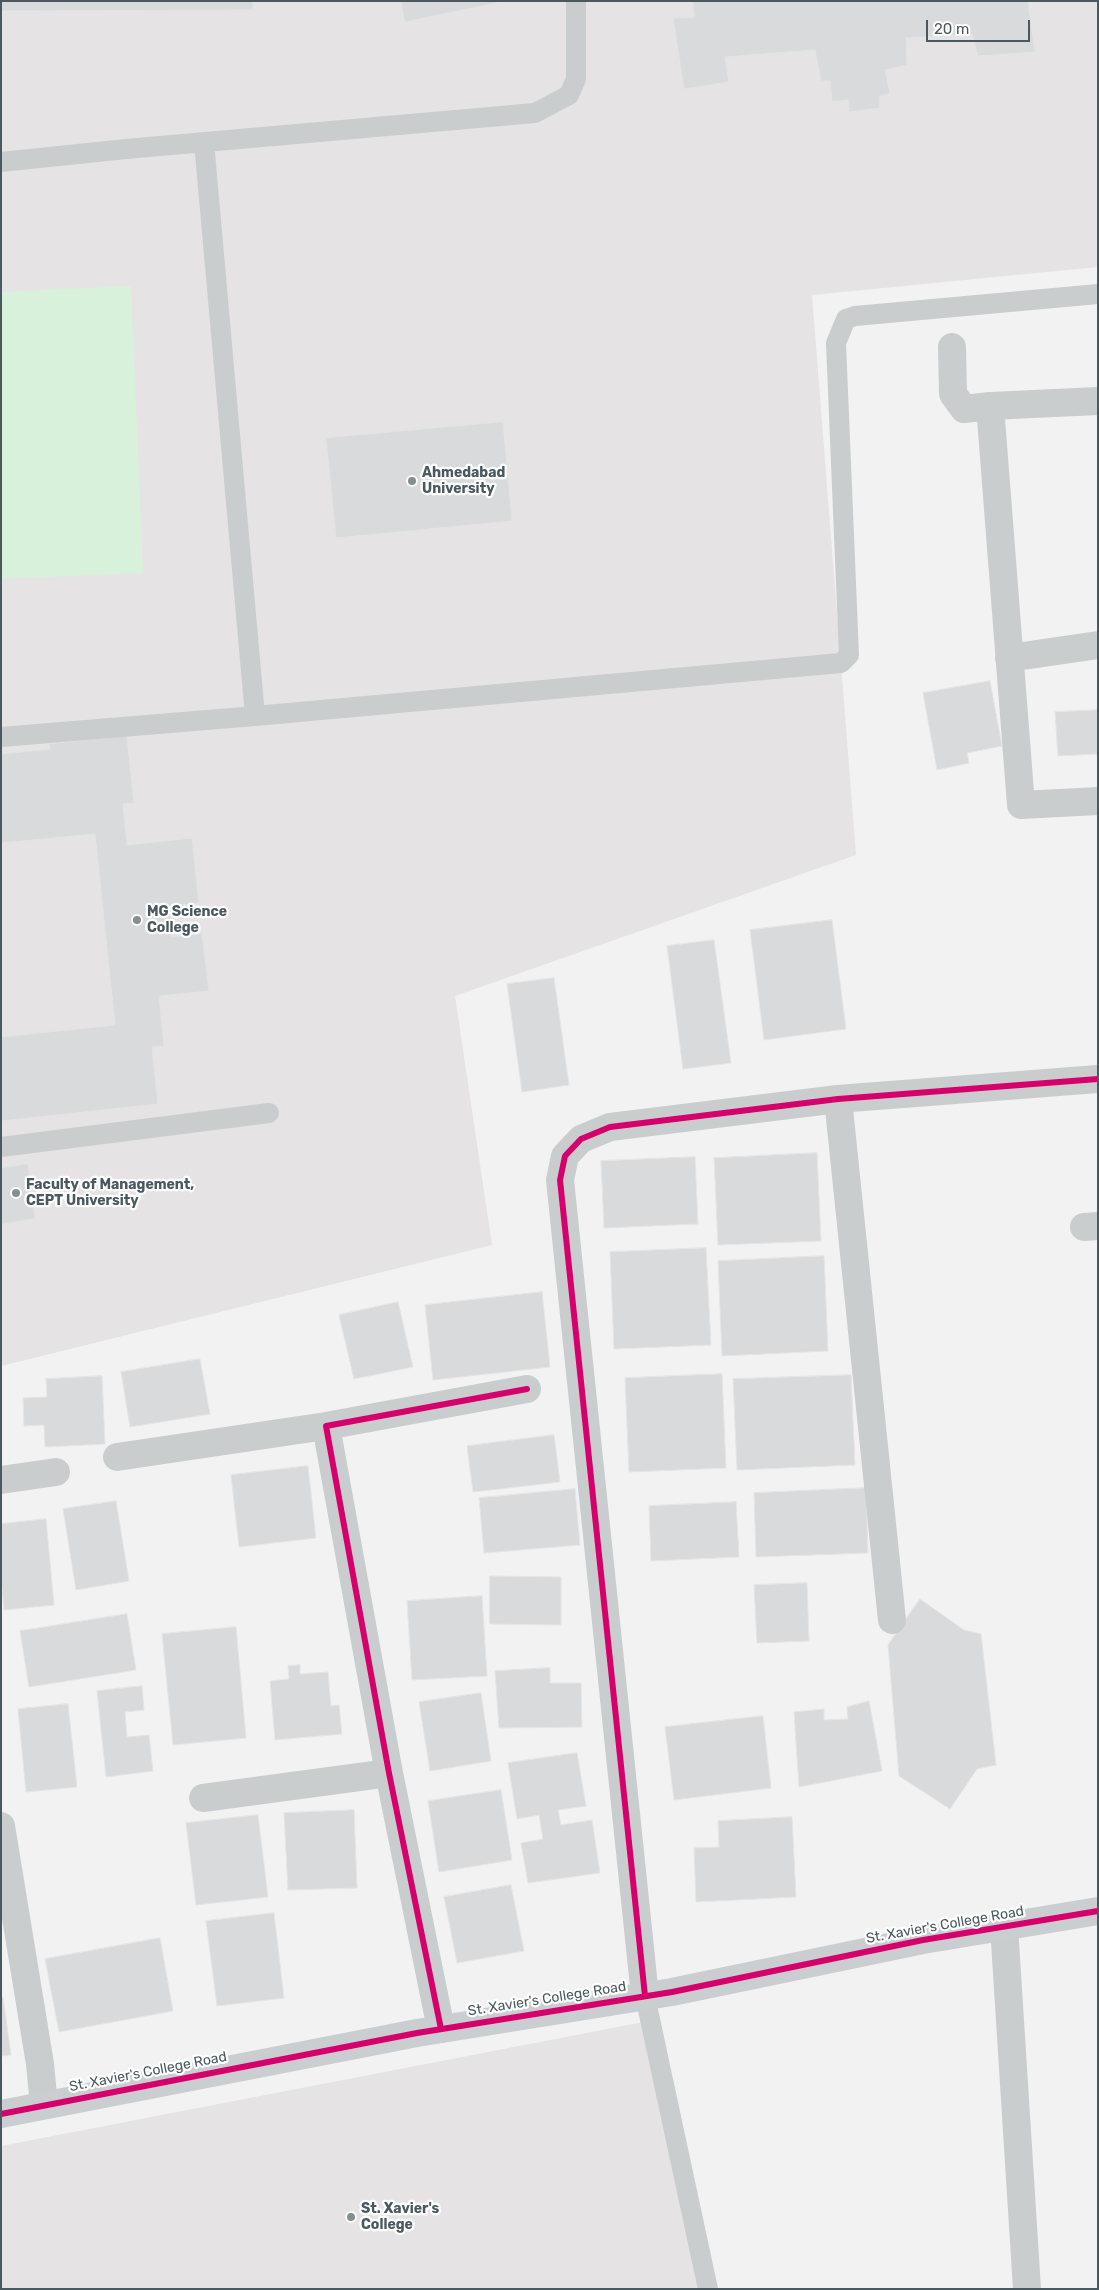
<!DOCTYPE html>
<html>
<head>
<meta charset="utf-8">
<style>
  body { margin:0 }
  #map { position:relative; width:1099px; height:2290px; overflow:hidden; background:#f3f2f2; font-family:Rubik,sans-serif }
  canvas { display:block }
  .frame { position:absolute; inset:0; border:2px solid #49595f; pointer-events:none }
  .scale { position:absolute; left:926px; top:20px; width:104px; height:22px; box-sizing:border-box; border:2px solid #49595f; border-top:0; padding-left:6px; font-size:15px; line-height:18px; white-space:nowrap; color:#49595f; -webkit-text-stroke:4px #fff; paint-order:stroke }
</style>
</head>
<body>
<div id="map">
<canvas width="1099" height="2290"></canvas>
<div class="frame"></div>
<div class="scale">20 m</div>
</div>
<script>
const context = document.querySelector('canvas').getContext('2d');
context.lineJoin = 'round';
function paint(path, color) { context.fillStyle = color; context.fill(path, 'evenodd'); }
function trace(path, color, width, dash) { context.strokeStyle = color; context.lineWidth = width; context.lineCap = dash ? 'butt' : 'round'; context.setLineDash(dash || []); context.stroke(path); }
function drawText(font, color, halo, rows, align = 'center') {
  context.font = font + ' Rubik,sans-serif'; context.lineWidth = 4.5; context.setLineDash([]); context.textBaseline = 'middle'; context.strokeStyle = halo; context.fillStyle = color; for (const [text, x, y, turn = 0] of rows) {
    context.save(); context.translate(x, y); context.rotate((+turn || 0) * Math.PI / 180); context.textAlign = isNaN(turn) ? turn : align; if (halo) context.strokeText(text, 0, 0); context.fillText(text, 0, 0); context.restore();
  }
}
paint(new Path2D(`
  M1 1H1098V267L812 295 856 855 455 996 492 1245 1 1366Z
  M659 2019 717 2289H1V2146Z`), '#e5e3e4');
paint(new Path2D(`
  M131 286 143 573 1 579V292Z`), '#d8f1db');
const building = new Path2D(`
  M1 1H253V10L1 11Z
  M401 1H506L405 22Z
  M693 1H1028L1035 52 978 56 972 34 906 38 907 65 885 70 890 93 879 97 880 108 849 112 848 100 832 102 830 81H821L815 50 725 57 729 82 684 89 673 18 694 17Z
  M503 422 512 521 336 538 326 438Z
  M990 681 1002 746 967 753 969 763 937 770 923 693Z
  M1098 710V754L1058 756 1055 712Z
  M127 736 134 803 123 804 127 845 192 838 199 903 169 906 172 937 202 933 209 991 159 996 164 1046 152 1047 158 1104 1 1121V1037L115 1025 95 834 1 843V754L50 749 49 744Z
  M832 920 846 1029 764 1040 750 930Z
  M714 940 731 1063 683 1069 667 946Z
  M554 978 569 1085 522 1092 507 984Z
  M817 1153 821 1241 718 1245 714 1158Z
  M695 1157 698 1224 604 1228 601 1161Z
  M28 1164 35 1219 1 1224V1168Z
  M706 1248 711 1345 614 1349 610 1252Z
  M824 1256 828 1351 722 1356 718 1261Z
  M542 1292 550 1367 433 1380 425 1305Z
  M398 1302 413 1367 354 1379 339 1315Z
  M200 1359 210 1414 130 1427 121 1372Z
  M722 1374 726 1468 629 1472 625 1378Z
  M851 1375 855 1465 737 1470 733 1379Z
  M102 1376 105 1444 45 1447 44 1425 24 1426 23 1398 47 1397 46 1379Z
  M554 1435 560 1482 473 1492 467 1446Z
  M308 1466 316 1538 239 1547 231 1475Z
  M866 1488 868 1553 756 1557 754 1493Z
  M575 1489 580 1545 484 1553 479 1498Z
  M116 1501 129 1581 76 1590 63 1509Z
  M736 1502 739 1557 651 1561 649 1506Z
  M46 1519 54 1605 4 1610 1 1577V1524Z
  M490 1576 561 1577V1625L490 1624Z
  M807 1583 809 1641 757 1643 754 1585Z
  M482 1596 487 1676 412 1680 407 1601Z
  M920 1599 964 1630 981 1634 996 1765 977 1769 950 1809 899 1776 888 1645Z
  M127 1614 136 1670 29 1687 20 1631Z
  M236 1627 246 1738 173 1745 162 1634Z
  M300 1665V1674L328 1672 331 1706 339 1705 342 1734 275 1740 270 1681 289 1679 288 1666Z
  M550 1668V1683H581L582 1727 499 1728 495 1671Z
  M142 1686 144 1710 125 1712 127 1737 149 1735 153 1771 106 1777 97 1691Z
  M481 1693 491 1761 430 1771 419 1702Z
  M869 1701 882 1771 799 1787 794 1712 824 1709V1720L848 1719 847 1707Z
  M68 1704 77 1787 26 1792 18 1709Z
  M763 1716 771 1788 674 1800 665 1727Z
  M577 1753 586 1806 558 1810 561 1825 592 1820 600 1873 528 1883 521 1843 543 1839 539 1815 517 1819 508 1763Z
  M501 1790 512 1860 439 1872 428 1801Z
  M354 1810 357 1888 288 1890 284 1813Z
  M258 1815 268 1897 196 1905 186 1823Z
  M792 1817 796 1897 696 1902 694 1848 719 1847 718 1821Z
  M511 1885 524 1951 457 1963 444 1897Z
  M274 1913 284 1998 217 2006 206 1921Z
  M160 1938 173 2011 59 2032 45 1959Z
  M1 1997H3L11 2055 1 2056Z`);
paint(building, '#d9dadb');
trace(building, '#e4e4e5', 1);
trace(new Path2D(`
  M204 142 255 716 841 663 849 655 836 343 846 319 855 316 1098 294
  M1 162 126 149 535 113 569 95 576 79V1
  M1 737 255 716
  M1 1147 269 1113
  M645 1996 708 2289`), '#cacdce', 20);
trace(new Path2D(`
  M952 347 953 394 964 409 990 406
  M1098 401 990 406 1021 805 1098 801
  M1009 658 1098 645
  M838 1099 892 1620
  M1084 1227 1098 1226
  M117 1457 326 1426
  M1 1480 56 1472
  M203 1798 389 1773
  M1 1826 40 2064 44 2105
  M1004 1926 1027 2289
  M645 1996 560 1180 565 1156 581 1139 610 1127 838 1099 1098 1079
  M441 2029 389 1773 326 1426 527 1389`), '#cacdce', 28);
trace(new Path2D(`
  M1 2114 417 2033 672 1992 923 1940 1098 1911`), '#caced0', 28);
trace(new Path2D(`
  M645 1996 560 1180 565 1156 581 1139 610 1127 838 1099 1098 1079
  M441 2029 389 1773 326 1426 527 1389
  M1 2114 417 2033 672 1992 923 1940 1098 1911`), '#d6006c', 6);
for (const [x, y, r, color] of [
  [412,481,5,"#848f92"],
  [137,920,5,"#848f92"],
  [16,1193,5,"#848f92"],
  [351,2217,5,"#848f92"]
]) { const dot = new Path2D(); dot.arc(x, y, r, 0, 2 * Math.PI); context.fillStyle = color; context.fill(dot); trace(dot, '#fff', 2); }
drawText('bold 14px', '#49595f', '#fff', [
  ["Ahmedabad",422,473],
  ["University",422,489],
  ["MG Science",147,912],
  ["College",147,928],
  ["Faculty of Management,",26,1185],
  ["CEPT University",26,1201],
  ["St. Xavier's",361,2209],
  ["College",361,2225]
], 'left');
drawText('14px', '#49595f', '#fff', [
  ["St. Xavier's College Road",945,1925,-10],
  ["St. Xavier's College Road",547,1999,-9],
  ["St. Xavier's College Road",148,2072,-11]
]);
</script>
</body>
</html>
